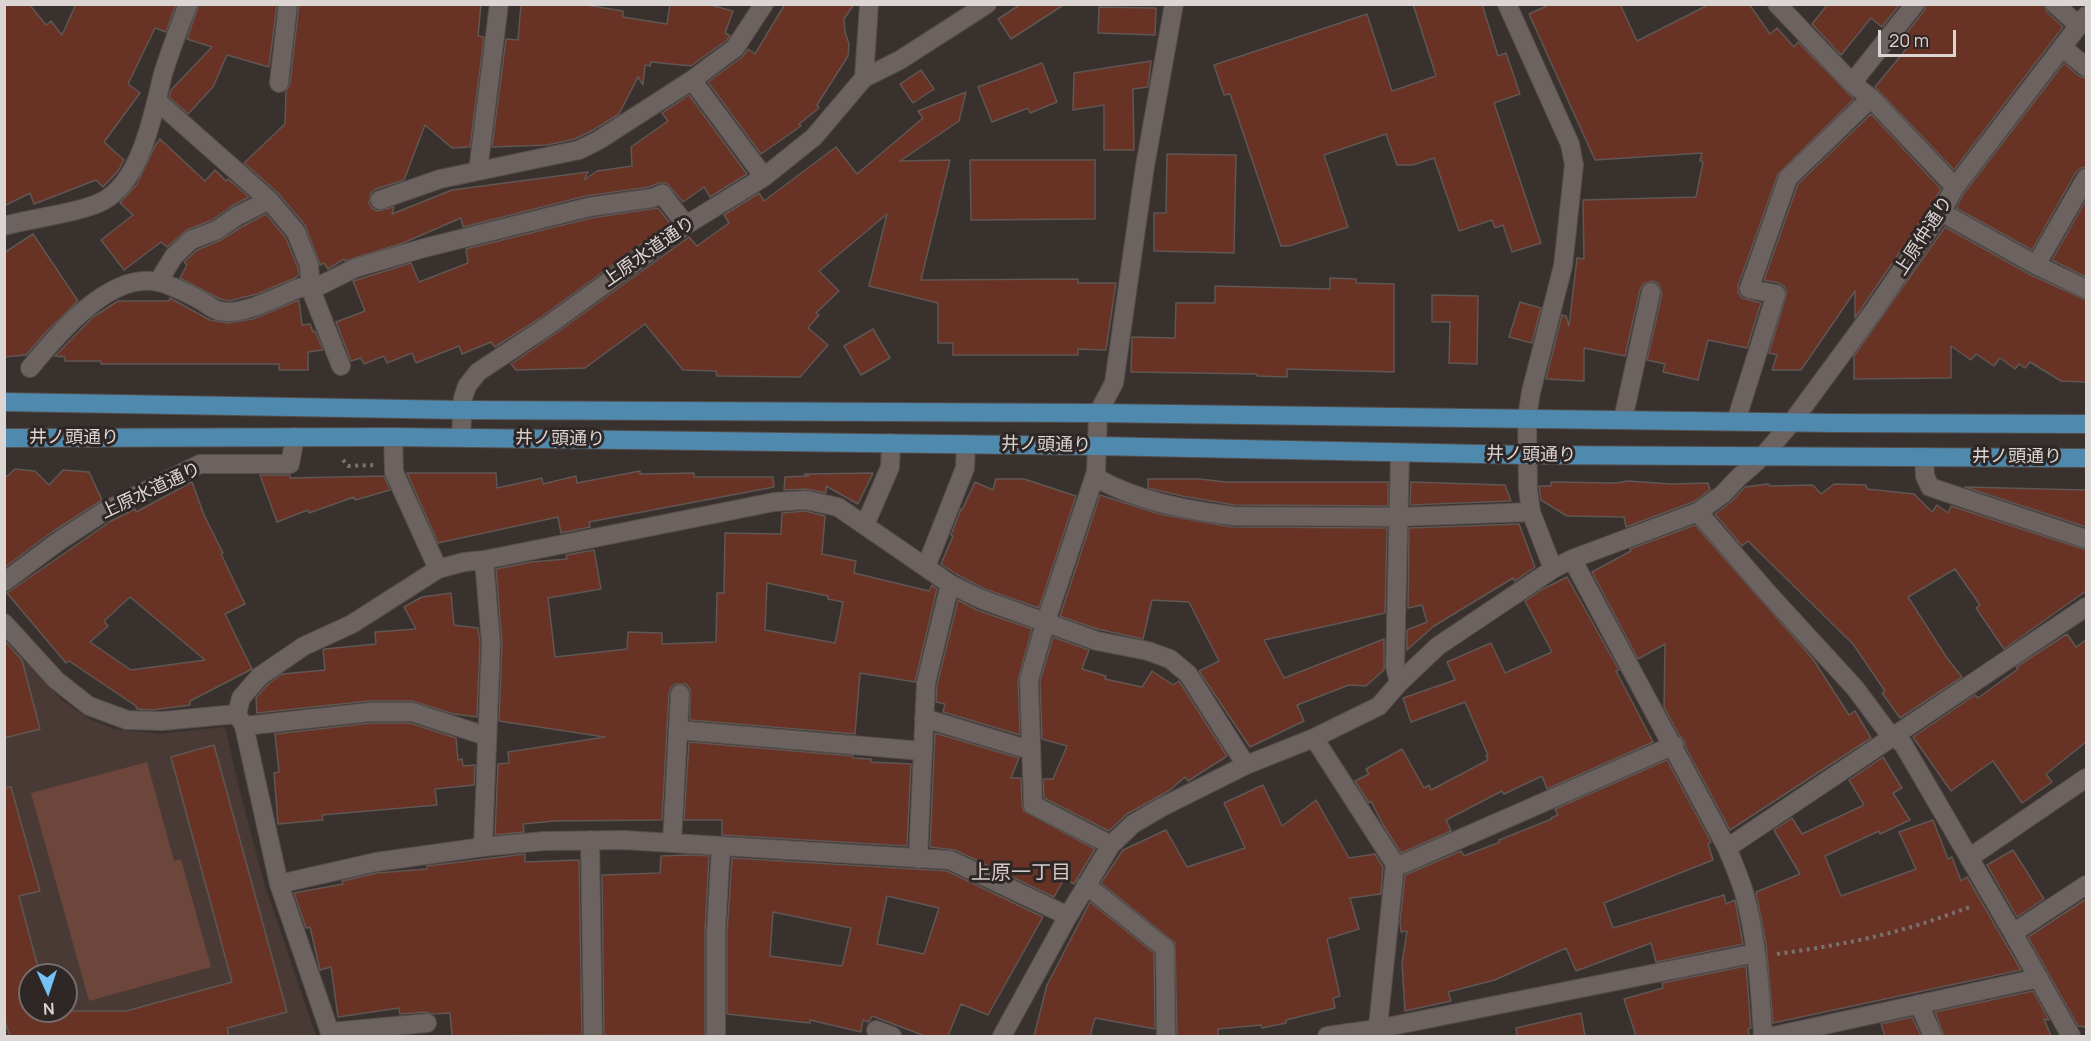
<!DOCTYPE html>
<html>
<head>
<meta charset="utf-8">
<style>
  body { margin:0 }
  #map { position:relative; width:2091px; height:1041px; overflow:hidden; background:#39312e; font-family:Manrope,sans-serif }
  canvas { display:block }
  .frame { position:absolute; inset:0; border:6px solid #dbd5d4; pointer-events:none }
  .north { position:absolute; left:18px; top:963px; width:60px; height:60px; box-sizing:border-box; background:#2f2725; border:2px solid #746d6b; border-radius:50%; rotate:177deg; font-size:16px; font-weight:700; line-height:24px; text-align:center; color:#dbd5d4 }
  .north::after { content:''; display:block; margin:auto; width:21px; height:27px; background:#73c1f5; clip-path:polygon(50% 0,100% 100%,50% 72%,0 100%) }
  .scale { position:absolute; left:1878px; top:30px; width:78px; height:27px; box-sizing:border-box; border:3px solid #dbd5d4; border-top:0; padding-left:8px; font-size:18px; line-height:21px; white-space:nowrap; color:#dbd5d4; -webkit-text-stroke:4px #2f2725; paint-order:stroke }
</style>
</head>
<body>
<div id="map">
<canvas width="2091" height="1041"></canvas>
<div class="frame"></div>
<div class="north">N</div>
<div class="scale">20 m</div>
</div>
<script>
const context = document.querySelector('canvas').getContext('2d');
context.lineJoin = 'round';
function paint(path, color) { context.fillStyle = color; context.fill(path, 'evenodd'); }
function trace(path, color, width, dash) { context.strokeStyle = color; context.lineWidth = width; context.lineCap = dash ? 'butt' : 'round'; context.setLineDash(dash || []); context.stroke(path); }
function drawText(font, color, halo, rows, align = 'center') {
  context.font = font + ' Manrope,"Noto Sans JP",sans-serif'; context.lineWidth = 6; context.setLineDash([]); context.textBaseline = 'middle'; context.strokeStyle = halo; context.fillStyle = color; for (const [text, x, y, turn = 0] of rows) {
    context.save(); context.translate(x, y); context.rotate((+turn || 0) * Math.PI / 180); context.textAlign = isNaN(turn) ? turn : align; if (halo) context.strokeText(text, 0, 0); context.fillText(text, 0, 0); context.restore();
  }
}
paint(new Path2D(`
  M4 640 63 701 91 720 114 729 160 734 225 727 239 788 265 886 316 1036H5ZM30 975H66V1011H30Z`), '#493a36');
paint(new Path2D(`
  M147 762 174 861 181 859 211 967 89 1001 31 793Z`), '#6c453b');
const building = new Path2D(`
  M4 4H29L46 25 51 21 62 35 76 4H176L166 32 155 28 128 84 140 93 104 142 124 160 118 171 103 187 96 180 34 204 30 193 4 206Z
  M199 4H277L269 67 227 55 213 87 188 114 169 97 171 90 212 47 187 39Z
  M299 4H481L478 36 484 37 470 147 452 148 425 125 404 180 376 189 371 193 369 203 372 208 377 211 394 207 392 214 452 190 588 172 584 180 597 171 632 166 631 147 668 121 662 113 689 95 747 174 710 197 704 187 683 202 670 187 666 183H659L649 187 586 196 463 227 461 218 403 243 345 261 344 259 328 269 324 263 320 265 305 225 277 192 244 163 285 124 286 91 290 84Z
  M521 4H579L623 11V17L667 24 670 4H706L733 11 725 33 730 36 727 40 691 66 651 62 650 66 645 65 643 85 638 77 619 114 593 130 575 139 547 145 492 147 506 39 518 40Z
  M785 4H854L844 19 845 32 849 44 848 56 817 105 819 108 799 124 801 126 761 154 708 82 742 57 748 49 755 54Z
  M1021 4H1065L1011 39 998 19Z
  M1413 4H1482L1498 56 1506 53 1520 94 1494 103 1541 243 1512 252 1503 225 1495 228 1492 220 1459 231 1434 158 1413 165H1397L1386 134 1324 155 1348 227 1289 246H1281L1230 94 1224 95 1214 65 1367 14 1392 91 1436 76Z
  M1551 4H1620L1637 41 1710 4H1749L1770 34 1777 28 1794 47 1798 42 1854 99 1778 174 1738 286V292L1742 298 1761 303 1747 348 1708 340 1698 380 1663 372 1665 364 1647 360 1662 294 1659 284 1653 281 1643 284 1640 290 1625 356 1584 348V381L1546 379 1562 315 1566 316 1569 326 1577 258 1584 259 1583 200 1696 197 1703 162 1700 161 1702 153 1595 160 1529 14Z
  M1828 4H1900L1882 27 1871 18 1841 55 1812 24Z
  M1926 4H2044L2047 12 2063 27 1954 170 1875 87 1907 48 1900 41 1924 11Z
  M1099 7 1156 8 1155 35 1098 33Z
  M1151 61 1148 87 1133 89 1134 150H1104V105L1073 110 1074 73Z
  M1042 63 1057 102 1030 113 1028 108 992 122 978 87Z
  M2064 63 2079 76 2086 78V167L2081 168 2076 172 2032 250 1956 208 1964 193Z
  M921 70 934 89 913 103 900 84Z
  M966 92 959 121 900 161 950 160 921 280 1078 279V283H1116L1106 350 1078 349V355H953V343H938V303L869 286 887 214 819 271 839 291 816 313 819 315 808 328 828 345 800 377 717 376 716 371 683 370 645 324 585 368 516 370 511 364 552 336 689 237 697 246 729 223 724 215 759 193 764 201 836 147 857 174 923 118 918 111Z
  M1871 114 1941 189 1931 206 1855 318V291L1801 370H1772L1777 355 1769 353 1787 292 1784 286 1779 283 1764 280 1798 184Z
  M160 139 205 181 215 170 226 181 228 179 249 197 232 206 212 220 187 230 167 247 161 242 124 270 101 240 133 215 120 203 137 184 156 144Z
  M1167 154 1236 155 1234 253 1154 251V213H1166Z
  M970 160H1095V219L971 220Z
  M2086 200V277L2052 260Z
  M658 208 670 223 540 318 495 347 491 342 462 354 459 346 416 363 412 353 387 363 384 356 364 364 361 358 351 361 336 322 365 311 353 281 411 263 419 282 468 263 466 249 591 218Z
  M266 214 286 238 298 268 299 275 295 278 257 294 229 301 220 299 180 278 187 265 184 262 197 250 221 240 243 226Z
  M1945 227 2031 275 2086 300V382L2061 381 2030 362 2025 368 2019 364 2015 369 2000 358 1994 366 1976 354 1971 360 1951 346V378L1854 379V356Z
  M33 234 78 301 47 331 26 355 4 357V253Z
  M1330 278 1356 279V283L1394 284V372L1287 369V377L1257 376V374L1131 372 1132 337 1175 338 1176 303H1215V286L1330 289Z
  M1432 295 1478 296 1477 364 1449 363 1450 322H1432Z
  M170 298 210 320 228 323 253 319 299 300 302 325 310 324 313 332 315 331 323 350 308 352V370H279V364H101V361H65V357L55 356 93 317 118 301H169Z
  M1520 302 1541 308 1532 343 1509 337Z
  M873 329 890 358 861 375 844 346Z
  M15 469 35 471 49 485 63 470 89 472 102 500 52 532 4 568V479Z
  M640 471V474L694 473V477H773L774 487 589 522 590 527 561 533 558 517 438 543 407 473H496L497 488 542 478 543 484 576 476 577 483Z
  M873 473 858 504 826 486V493L806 489 784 490 785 477 809 476 804 474Z
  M260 475H290V478L384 476 390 490 355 500 354 497 309 513 308 510 277 522Z
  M996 479H1024L1076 496 1039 608 985 589 956 574 941 564 953 536 951 535 961 509 962 510 975 482 993 490Z
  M1148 479H1200L1226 482H1388V506L1234 505 1182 496 1148 488Z
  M1628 481 1671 484 1708 483 1710 490 1693 502 1626 527 1624 517 1567 516 1541 500 1539 486H1551V482L1615 483Z
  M192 482 204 515 223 553 221 554 245 604 225 614 252 669 190 701V705L153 710 137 709 136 706 69 661 66 663 7 593 111 521 135 509 136 512ZM130 597 205 660 131 670 90 642 108 626 104 621Z
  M1411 482 1505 485 1511 501 1410 505Z
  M1768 484 1770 486 1813 485 1821 494 1834 484 1866 485 1867 489 1914 494 1932 512 1937 505 1948 513 1951 506 2086 550V591L2004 649 1976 608 1980 605 1955 569 1908 597 1947 658 1962 677 1900 718 1882 693 1885 691 1853 644 1748 541 1742 546 1715 514 1731 502 1745 487Z
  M1965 487 2086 490V527Z
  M1100 495 1159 514 1231 527 1387 528 1385 613 1264 640 1284 678 1384 639V670L1366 686 1349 685 1297 705 1304 721 1250 747 1199 671 1219 661 1189 602 1152 600 1143 639 1097 629 1060 616Z
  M805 511 825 516 822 554 856 561 854 573 929 591 932 585 937 589 915 682 860 673 855 734 690 720V689L686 684H675L671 687 669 693 662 820 554 821 523 824 524 832 495 835 498 764 509 763 508 752 605 737 499 721 502 643 496 569 531 562 567 559 566 555 594 550 601 589 548 598 555 657 627 649 628 632 662 633V644L716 642 717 593H724L725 533 781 534 782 513ZM767 583 828 596V599L843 602 835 643 765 630Z
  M1519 524 1535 567 1515 581 1513 578 1434 626 1407 650V630L1427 622 1422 605 1408 608 1409 528Z
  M1695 525 1813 659 1849 715 1855 711 1871 738 1730 830 1685 746 1684 740 1679 735 1664 707 1665 644 1638 659 1592 572 1631 551 1630 549Z
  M1567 577 1619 670 1616 671 1653 742 1547 789 1542 776 1504 794 1502 791 1446 820 1451 831 1401 853 1382 823 1371 801 1369 803 1355 781 1369 774 1366 769 1402 749 1424 788 1429 785 1431 790 1488 760 1486 756 1488 755 1465 702 1411 722 1403 698 1455 680 1447 662 1491 643 1505 673 1552 652 1525 601 1543 589Z
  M451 593 454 625 478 628 480 643 477 717 454 714 412 701H369L257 713 256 698 268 684 282 674 325 670 323 650 325 649 376 644 375 632 416 629 404 607 422 597Z
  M958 600 977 610 1032 629 1018 680 1020 735 943 712 945 704 936 702 937 685Z
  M2067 634 2076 647 2086 640V742L2046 774 2052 782 2022 803 1993 761 1951 791 1913 737 1975 695 1978 698 2018 669 2016 667Z
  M1053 637 1089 650 1082 669 1106 676 1105 679 1142 687 1152 671 1173 685 1179 681 1227 756 1188 781 1185 777 1170 790 1127 814 1109 831 1044 798 1043 779H1053L1067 746 1042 739 1040 681Z
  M4 640 22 660 40 729 4 738Z
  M371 723H410L456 738 458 760 462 759 463 766 475 765 474 785 435 789 437 805 322 815 323 820 278 824 274 773 279 772 275 734Z
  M935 733 1019 758 1011 778H1021L1022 805 1024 811 1095 849 1074 884 1064 879 1054 897 955 850 930 847Z
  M689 742 853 756V758L871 759V762L911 764 907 846 722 835V820H684Z
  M214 745 287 1012 227 1028 229 1036H10L4 1018V788L11 787 40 891 19 896 40 975H30V1011H126L232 982 171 757Z
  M1883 757 1902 788 1893 793 1910 820 1880 834 1879 831 1825 856 1841 896 1916 869 1899 832 1933 820 1948 859 1952 857 1961 881 1967 877 2021 970 1773 1023 1766 944 1756 892 1800 874 1774 830 1792 818 1802 834 1864 805 1849 780Z
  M1667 760 1711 842 1708 844 1713 860 1604 903 1613 928 1724 895 1726 904 1735 900 1743 944 1656 962 1651 943 1576 971 1566 948 1495 980 1448 992 1451 1001 1405 1011 1402 963 1407 931 1401 932 1400 922 1405 875 1461 851 1464 856 1500 842 1499 840 1552 819 1551 818 1558 815 1555 809Z
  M1263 785 1282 826 1316 800 1349 858 1375 854 1383 867 1381 894 1350 898 1359 929 1327 939 1340 996 1333 998 1335 1008 1286 1020V1023L1262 1028 1261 1025 1218 1029V1036H1177L1175 943 1101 883 1123 850 1166 830 1187 867 1245 848 1224 803Z
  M2013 850 2044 899 2017 917 1987 865Z
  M525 854V862L579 860 582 1035 452 1036 450 1013 433 1014 426 1012 400 1014 399 1008 338 1017 331 967 320 970 310 927 306 928 294 893 343 884 342 881 377 873 427 869V866Z
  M688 855 709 856 705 932V1036H608V1035H604L602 875 660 873 661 856Z
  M732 858 947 871 1043 917 988 1015 961 1004 948 1036H925L872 1016 869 1022 863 1020 861 1032 810 1020V1023L727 1014V932ZM887 896 939 908 924 954 877 944ZM773 912 851 928 842 966 770 956Z
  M2086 899V1027L2078 1026 2028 937Z
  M1090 902 1154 953 1155 1029 1095 1018 1090 1036H1034L1047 985Z
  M1746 966 1751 1028 1748 1029 1749 1036H1636L1624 999 1663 988 1662 983Z
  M2033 991 2049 1020 2044 1019 2051 1036H1944L1935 1012Z
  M1581 1013 1585 1036H1517L1516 1028Z
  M1912 1017 1921 1036H1885L1881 1024Z`);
paint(building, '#683325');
trace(building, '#605653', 1.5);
const minor = new Path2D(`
  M1507 4 1570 144 1574 165 1563 266 1531 392 1527 417 1528 489 1531 512 1553 569
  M1777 4 1852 83 1871 98 1955 187
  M2055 4 2079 26
  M2062 47 2086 67
  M864 78 869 4
  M692 80 764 177
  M279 83 288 4
  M1852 83 1915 4
  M157 101 269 200 296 232 309 265 311 290 341 366
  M478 171 499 4
  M380 200 440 179 579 150 599 140 692 80 735 48 764 4
  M1941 212 2036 265 2086 289
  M4 226C32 218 80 213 103 201 142 180 153 113 163 74 170 51 179 28 188 4
  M2036 265 2086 178
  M158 282 174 256 191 240 217 230 237 216 269 200
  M30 368C57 335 110 271 158 282 172 285 187 293 200 300 206 303 213 310 220 311 242 317 280 295 302 287L311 290 355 268 424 248 589 207 652 198 662 194 686 225
  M1623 419 1651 292
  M1736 421 1776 294 1749 289 1788 178 1871 98
  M393 437 394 472 438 569
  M461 437 463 398 467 386 478 372 546 327 686 225 764 177 814 137 864 78 900 60 987 4
  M1924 457 1925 476 1930 487 2086 539
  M1095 477C1136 501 1186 510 1233 516L1398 517 1531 512
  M1698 512 1767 592 1855 688 1887 731 1903 744 2013 933 2071 1036
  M865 525 890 467 891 443
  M1572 559 1727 848C1733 862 1739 877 1744 892 1757 939 1760 988 1763 1036
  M926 567 965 468 966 444
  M4 582 59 541 105 511 200 464H290L295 437
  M4 623 56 680 89 706 127 720 162 721 237 714
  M1399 683 1395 666 1400 453
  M924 718 1030 750
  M244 726 370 712H412L486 736
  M678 730 922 751
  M1314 738 1395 864 1377 1036
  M590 840 593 1036
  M672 842 680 694
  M1111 845 1033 805 1029 680 1045 624 1096 472 1098 413 1114 383 1145 166 1174 4
  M483 847 491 643 484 560
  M1727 848 2086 607
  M1969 858 2086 778
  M918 859 926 683 950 584
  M1395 864H1403L1674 745
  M279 884 376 862 483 847 544 841 624 840 950 860 1068 916
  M1086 885 1165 948 1166 1036
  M2013 933 2086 885
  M1919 1004 1933 1036
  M876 1030 892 1036
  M331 1032 427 1023
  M331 1036 279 884 244 726 237 714 241 698 260 676 304 646 352 624 438 569 464 562 484 560 774 502 806 500 838 507 950 584 981 599 1097 641 1148 651 1170 659 1188 674 1246 765
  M716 1036V932L721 846
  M1002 1036 1068 916 1111 845 1133 824 1162 807 1246 765 1314 738 1379 706 1399 683 1438 646 1553 569 1572 559 1698 512 1723 494 1738 478 1763 456 1792 422 1873 312 1941 212 1955 187 2086 16
  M1327 1036 1377 1029 1756 953
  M1774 1036 2039 978`);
const major = new Path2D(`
  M4 402 462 410 1098 413 1835 423 2086 424
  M4 438 393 437 1097 446 1528 455 2086 458`);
trace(minor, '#554e4c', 20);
trace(major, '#554e4c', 20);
trace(new Path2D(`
  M343 460 348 466 374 465
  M1777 954C1820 948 1862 941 1904 929 1927 923 1950 914 1973 906`), '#797270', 4, [3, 4.5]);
trace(minor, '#6c625f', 18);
trace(major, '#4f8aae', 18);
drawText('18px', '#dbd5d4', '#2f2725', [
  ["上原仲通り",1924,236,-57],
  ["上原水道通り",649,252,-35],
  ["井ノ頭通り",74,438],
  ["井ノ頭通り",560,439,1],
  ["井ノ頭通り",1046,445,1],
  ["井ノ頭通り",1531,455,1],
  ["井ノ頭通り",2017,457],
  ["上原水道通り",151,491,-25]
]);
drawText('20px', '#d4c9c6', '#2f2725', [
  ["上原一丁目",1021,873]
]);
</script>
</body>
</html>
